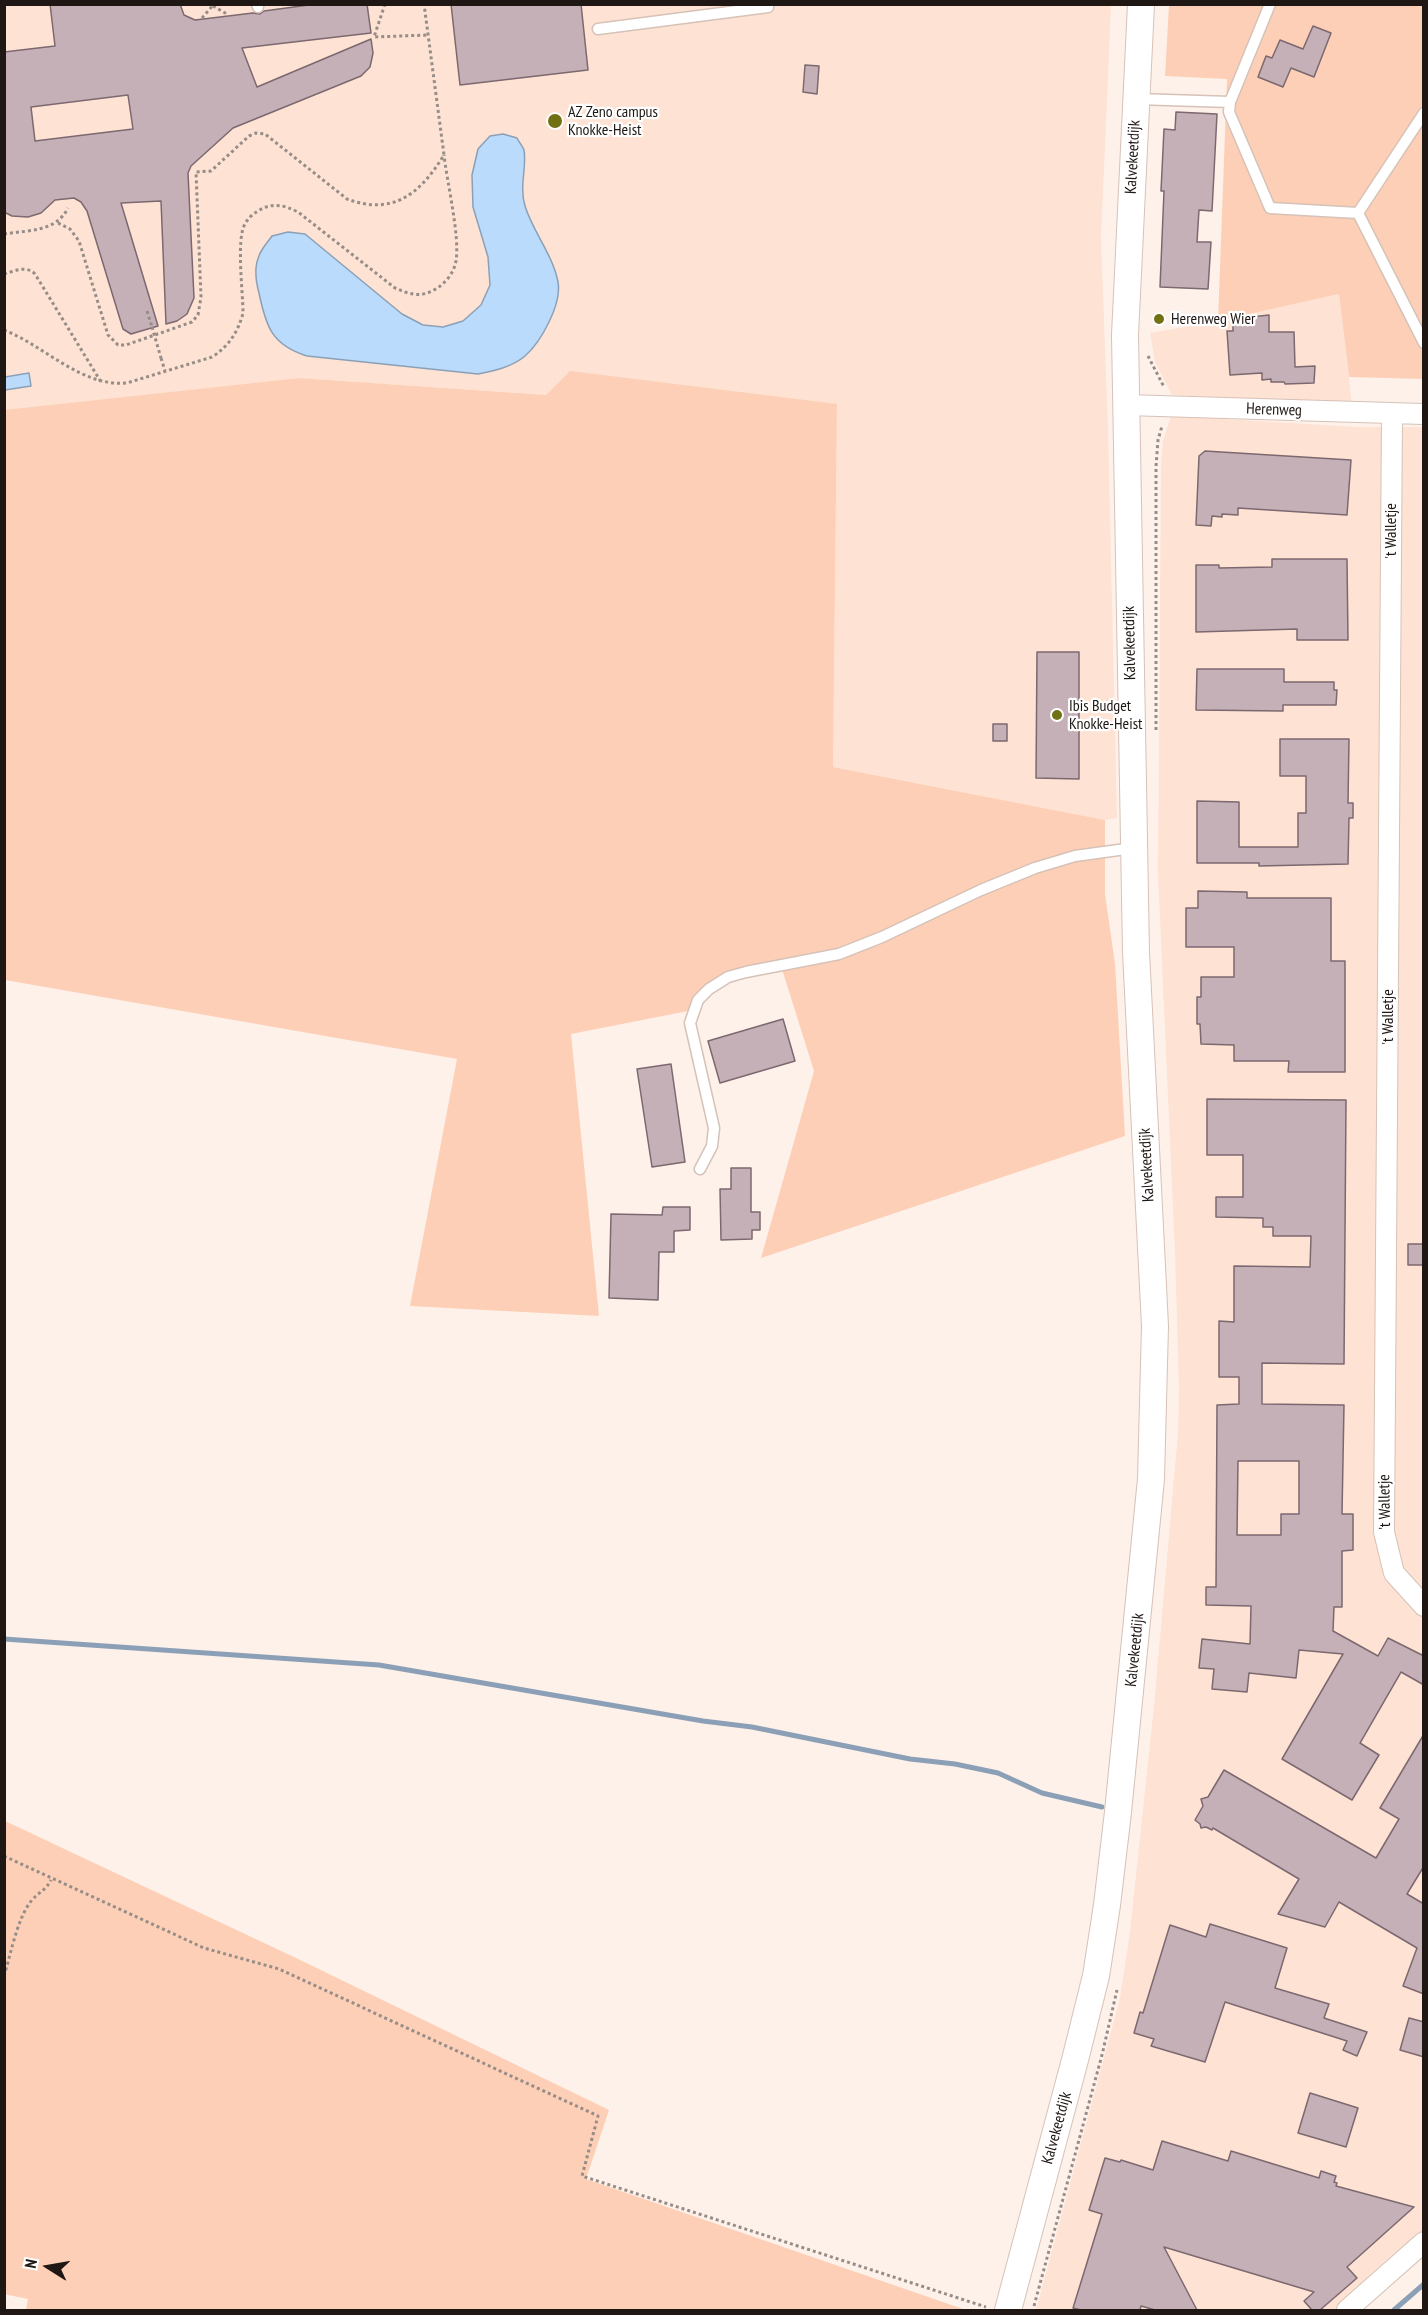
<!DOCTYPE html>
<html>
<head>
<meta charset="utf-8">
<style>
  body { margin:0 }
  #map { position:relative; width:1428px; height:2315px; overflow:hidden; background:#fef1ea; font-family:"PT Sans Narrow",sans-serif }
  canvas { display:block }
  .frame { position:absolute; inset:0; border:6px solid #1e1714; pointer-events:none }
  .north { position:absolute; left:18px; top:2237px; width:60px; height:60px; -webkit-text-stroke:4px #fff; paint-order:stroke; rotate:281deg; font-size:16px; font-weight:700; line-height:24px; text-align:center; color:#1e1714 }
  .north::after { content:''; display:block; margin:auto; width:21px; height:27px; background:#1e1714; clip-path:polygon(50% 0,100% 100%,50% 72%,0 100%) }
</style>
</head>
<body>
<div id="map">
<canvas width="1428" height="2315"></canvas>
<div class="frame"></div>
<div class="north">N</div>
</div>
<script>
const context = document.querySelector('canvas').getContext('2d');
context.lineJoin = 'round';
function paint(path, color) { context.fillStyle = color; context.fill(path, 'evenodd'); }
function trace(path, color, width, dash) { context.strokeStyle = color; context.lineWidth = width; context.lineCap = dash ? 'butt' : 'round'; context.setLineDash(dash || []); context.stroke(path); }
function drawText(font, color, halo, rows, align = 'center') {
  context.font = font + ' "PT Sans Narrow",sans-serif'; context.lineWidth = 4.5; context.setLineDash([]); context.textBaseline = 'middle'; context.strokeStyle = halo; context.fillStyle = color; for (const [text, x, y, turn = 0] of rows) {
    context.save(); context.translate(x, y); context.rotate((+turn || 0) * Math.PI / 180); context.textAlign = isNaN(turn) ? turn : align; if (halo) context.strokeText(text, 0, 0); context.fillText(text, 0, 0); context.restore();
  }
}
paint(new Path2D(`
  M4 5H1111L1101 238 1108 431 1117 818 1105 820 833 767 837 404 546 395 299 378 5 410Z
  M1339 294 1352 405 1172 395 1155 362 1150 333 1218 321Z
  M1171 416 1358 427H1423V2233L1338 2310H1036L1120 1998 1130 1932 1154 1706 1178 1433 1179 1391 1175 1252 1158 874 1161 467 1163 441Z`), '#fee2d3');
paint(new Path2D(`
  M1169 5H1423V379L1349 377 1339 294 1218 321 1227 79 1165 76Z
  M570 371 837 404 833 767 1105 820V894L1115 964 1125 1136 761 1258 814 1071 781 966 728 977 693 1010 571 1034 599 1316 410 1306 457 1059 5 980 4 410 299 378 546 395Z
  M5 1821 296 1958 609 2110 586 2179 966 2310H26L28 2299 4 2294Z`), '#fdcfb6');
const water = new Path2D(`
  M503 134 517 138C519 142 523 147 524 150 527 166 519 187 525 206 533 232 553 255 558 282 562 304 541 342 525 356 512 367 494 371 478 374L307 356C272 345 266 327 259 293 256 282 254 267 259 256 261 249 268 242 272 236L288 232 305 234 402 314 423 325 443 327 463 321 481 305 490 285 488 257 473 207 472 175 478 149 490 136Z
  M29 373 31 386 5 390V377Z`);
paint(water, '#badbfb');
trace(water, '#8ba0b6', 1.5);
trace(new Path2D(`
  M4 1639 379 1665 703 1721 752 1727 910 1759 955 1764 998 1773 1042 1793 1102 1807
  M1394 2310 1424 2284`), '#8ba0b6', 5);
const building = new Path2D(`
  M50 4H180L184 15 195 20 253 13 260 14 264 11 316 4H367L371 33 242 48 257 87 371 39 373 53 370 67 361 76 233 128 191 166 188 173 194 298 187 314 177 321 166 324 161 201 121 203 158 326 131 334 123 329 87 211 81 202 74 198 55 200 41 213 28 217 12 216 4 212V52L55 46ZM128 95 133 129 35 141 31 107Z
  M451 4H581L588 70 460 85Z
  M1313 26 1331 33 1314 77 1291 68 1283 87 1258 77 1266 56 1272 58 1280 40 1303 49Z
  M805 65 819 66 817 94 803 92Z
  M1176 112 1217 114 1212 211 1199 210 1197 242H1211L1208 289 1160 287 1164 191H1161L1164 129 1175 130Z
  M1269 315V332H1294L1295 367 1315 366 1314 383 1285 384 1284 382H1271V379L1262 380V373L1230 375 1227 331H1233V319Z
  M1205 451 1351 460 1347 515 1238 508V515L1222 514V517L1212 516 1211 526 1196 525 1199 456Z
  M1272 559H1347L1348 640H1297V629L1196 632V565H1219V568L1272 567Z
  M1037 652H1079V779L1036 778Z
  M1197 669H1284V682H1334V690H1337L1336 705H1283V711L1196 710Z
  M993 724H1007V741H993Z
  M1280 739H1349L1348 803H1353V818H1349L1348 864 1259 866V863H1197V801L1239 802V847H1298V813H1306V776H1280Z
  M1198 891 1247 892V898H1331V961H1345V1072H1288L1289 1061H1234V1045L1201 1044 1200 1024H1197V997H1201V977H1234V947H1186V908H1198Z
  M783 1019 795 1061 720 1083 708 1041Z
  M671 1064 685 1162 652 1167 637 1069Z
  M1207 1099 1346 1100 1344 1364 1262 1363V1404L1344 1405 1342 1514H1353V1550L1342 1551V1607H1334L1333 1631 1378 1656 1388 1638 1424 1656V1685L1401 1672 1360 1743 1379 1755 1352 1800 1282 1759 1343 1654 1299 1650 1296 1678 1249 1673 1247 1692 1212 1689 1214 1669 1199 1668 1202 1639 1250 1644 1251 1606 1206 1605V1587H1216L1217 1405 1239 1404V1377H1219V1321L1234 1322V1266L1310 1267 1311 1236H1273V1227H1263V1218L1216 1217V1197H1243V1155H1207ZM1238 1461H1299V1514H1281V1535H1237Z
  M731 1168H751V1212H760V1230H752V1239L721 1240 720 1189H731Z
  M663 1207H690V1230L674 1231V1252H659L658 1300 609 1298 611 1214 662 1215Z
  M1408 1244H1424V1265H1408Z
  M1424 1734V1866L1407 1894 1424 1904V1994L1403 1986 1417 1948 1339 1902 1325 1927 1278 1914 1299 1879 1213 1828 1212 1830 1206 1827 1201 1828 1200 1824 1195 1820 1203 1806 1201 1799 1208 1797 1224 1770 1376 1858 1399 1819 1380 1808Z
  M1210 1924 1287 1948 1275 1988 1329 2004 1324 2018 1367 2032 1357 2056 1343 2050 1347 2041 1225 2002 1205 2062 1151 2046 1154 2039 1134 2033 1140 2012 1143 2013 1170 1925 1206 1937Z
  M1409 2018 1424 2022V2057L1400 2050Z
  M1310 2093 1358 2108 1346 2147 1298 2133Z
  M1162 2141 1228 2161 1231 2151 1319 2178 1321 2171 1336 2176 1334 2182 1337 2183 1336 2186 1414 2207 1347 2267 1357 2278 1320 2310H1312L1304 2301 1314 2292 1164 2247 1197 2310H1155L1141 2306 1140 2310H1081L1073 2308 1102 2214 1089 2210 1105 2158 1120 2162 1121 2160 1153 2170Z`);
paint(building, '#c6b0b7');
trace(building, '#7c686f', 1.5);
const service = new Path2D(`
  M257 4 258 7
  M1270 4 1230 102 1229 112 1270 208 1358 213 1424 343
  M598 29 768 7V4
  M1136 99 1230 102
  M1358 213 1424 113
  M700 1169 712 1146 714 1128 690 1023 698 1000 709 989 728 977 746 972 839 954 882 937 981 890 1035 868 1075 856 1133 848`);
const minor = new Path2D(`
  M1126 405 1424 414
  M1392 414 1384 1532 1394 1573 1424 1606
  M1347 2310 1424 2242`);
const tertiary = new Path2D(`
  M1008 2310 1075 2060 1096 1976 1107 1905 1118 1812 1151 1479 1155 1326 1136 952 1125 335 1141 4`);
trace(service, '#d6c2b7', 13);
trace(minor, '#d6c2b7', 22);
trace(tertiary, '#d6c2b7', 28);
trace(new Path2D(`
  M385 4 374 37 428 35
  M213 6 227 14
  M202 18 214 4
  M58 223 70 229 79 241 108 335 118 345H126L192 322 198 315 201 297 196 172 211 171 249 136 256 133 265 134 347 199C393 216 420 194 444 155L424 4
  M4 234C29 230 56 232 68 208
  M4 274C15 271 26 265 35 274L101 382
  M147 311 152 327
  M4 330C45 346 81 387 127 383L212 357C229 346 238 332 243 313 243 292 236 239 245 224 248 218 253 214 258 211 272 202 284 205 298 212L395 288C409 294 420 298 434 290 445 284 454 273 456 261 460 236 447 182 444 155
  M1148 356 1164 387
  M161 358 165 371
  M1156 730V466L1158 440 1162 426
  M4 1856 204 1948 279 1969 598 2116 582 2176 986 2307
  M4 1976C11 1954 17 1918 32 1900 39 1892 46 1890 51 1880
  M1034 2306 1102 2055 1117 1990`), '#978d88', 3, [3, 3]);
trace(service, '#fff', 10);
trace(minor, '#fff', 20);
trace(tertiary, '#fff', 26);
trace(new Path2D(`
  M152 327 161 358`), '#978d88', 3, [3, 3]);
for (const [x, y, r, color] of [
  [555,121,8,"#717013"],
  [1159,319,6,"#717013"],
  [1057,715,6,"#717013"]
]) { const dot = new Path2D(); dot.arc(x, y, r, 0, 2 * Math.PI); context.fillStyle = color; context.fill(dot); trace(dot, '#fff', 2); }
drawText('16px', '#1e1714', '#fff', [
  ["AZ Zeno campus",568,112],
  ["Knokke-Heist",568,130],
  ["Herenweg Wier",1171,319],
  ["Ibis Budget",1069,706],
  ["Knokke-Heist",1069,724]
], 'left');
drawText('16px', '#1e1714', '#fff', [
  ["Kalvekeetdijk",1133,157,-87],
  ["Herenweg",1274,410,2],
  ["'t Walletje",1391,531,-90],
  ["Kalvekeetdijk",1130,643,-91],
  ["'t Walletje",1388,1017,-90],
  ["Kalvekeetdijk",1147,1165,-93],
  ["'t Walletje",1385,1502,-91],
  ["Kalvekeetdijk",1135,1650,-84],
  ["Kalvekeetdijk",1057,2128,-75]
]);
</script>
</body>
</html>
